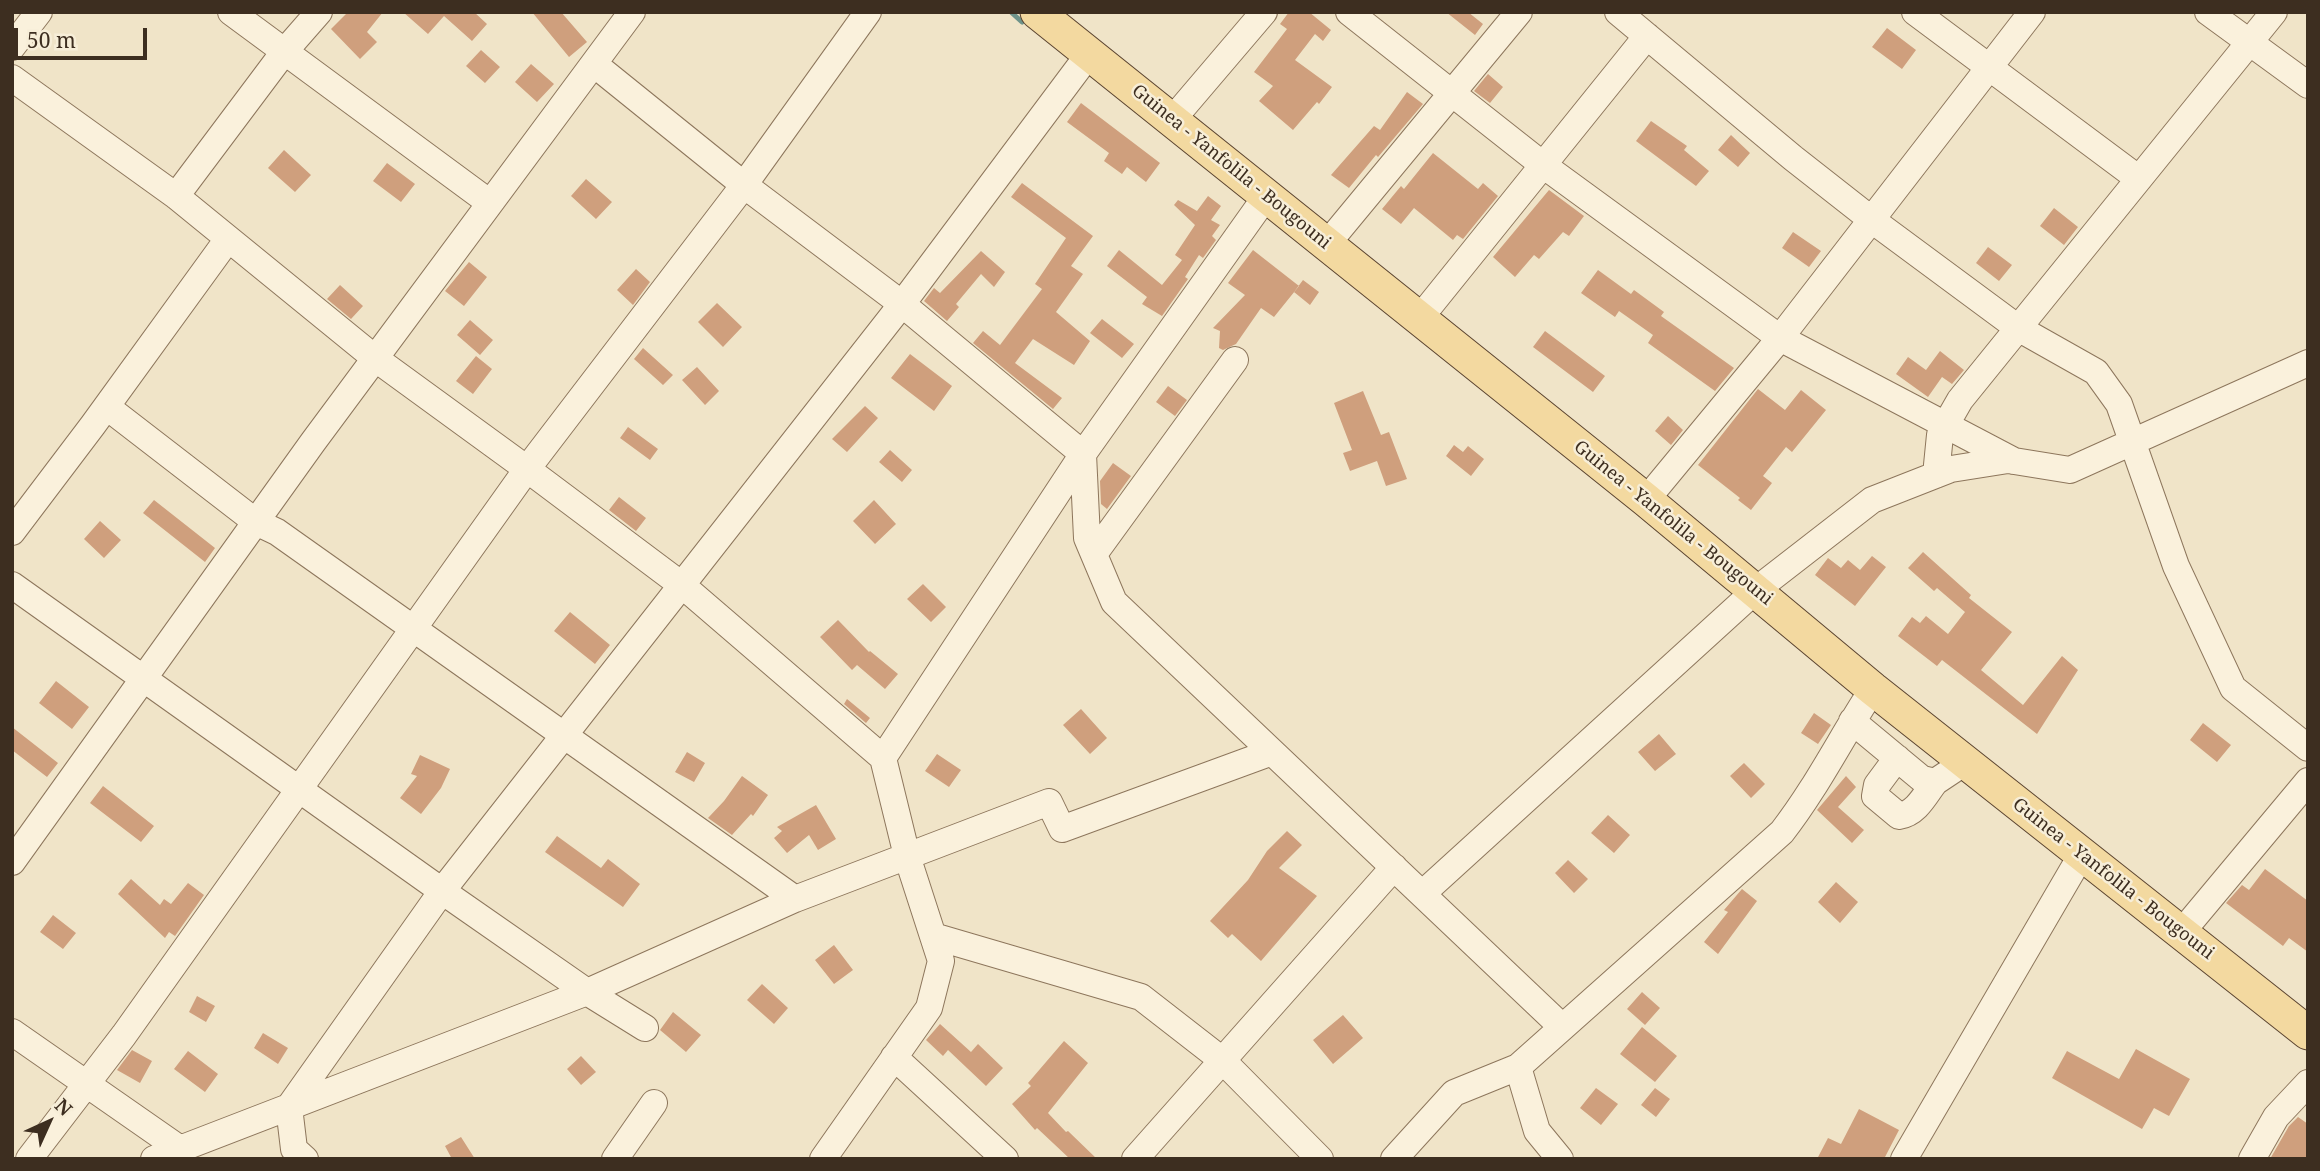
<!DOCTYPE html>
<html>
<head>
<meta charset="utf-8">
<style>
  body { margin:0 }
  #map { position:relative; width:2320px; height:1171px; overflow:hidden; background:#f0e4c8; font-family:"Noto Serif",serif }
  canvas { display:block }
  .frame { position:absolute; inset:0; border:14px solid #3d2e20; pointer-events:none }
  .north { position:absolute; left:14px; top:1087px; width:70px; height:70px; -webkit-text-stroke:5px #f7eed8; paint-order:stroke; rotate:45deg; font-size:19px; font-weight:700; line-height:28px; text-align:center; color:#3d2e20 }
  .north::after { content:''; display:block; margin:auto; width:24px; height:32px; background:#3d2e20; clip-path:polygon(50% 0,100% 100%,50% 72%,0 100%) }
  .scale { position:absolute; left:14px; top:28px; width:133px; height:32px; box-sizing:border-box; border:4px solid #3d2e20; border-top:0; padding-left:9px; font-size:21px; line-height:24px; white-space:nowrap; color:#3d2e20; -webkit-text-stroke:5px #f7eed8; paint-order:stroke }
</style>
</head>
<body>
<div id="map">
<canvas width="2320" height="1171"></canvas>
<div class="frame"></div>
<div class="north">N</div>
<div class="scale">50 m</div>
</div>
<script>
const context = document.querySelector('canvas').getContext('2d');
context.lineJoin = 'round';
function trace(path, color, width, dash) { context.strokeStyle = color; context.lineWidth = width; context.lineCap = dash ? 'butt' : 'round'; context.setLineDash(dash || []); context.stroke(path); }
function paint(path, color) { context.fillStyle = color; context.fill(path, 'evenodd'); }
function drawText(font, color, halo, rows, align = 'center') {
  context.font = font + ' "Noto Serif",serif'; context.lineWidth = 5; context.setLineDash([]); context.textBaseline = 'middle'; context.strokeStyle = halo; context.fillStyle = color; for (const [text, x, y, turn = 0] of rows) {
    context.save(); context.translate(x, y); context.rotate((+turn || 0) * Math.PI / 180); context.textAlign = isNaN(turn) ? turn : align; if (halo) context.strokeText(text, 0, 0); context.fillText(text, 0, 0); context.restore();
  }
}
trace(new Path2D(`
  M1011 12 1022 22`), '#6f938a', 5);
paint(new Path2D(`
  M348 12H383L367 32 377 42 360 59 331 29Z
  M403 12H474L487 24 472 41 444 16 428 34Z
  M532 12H561L587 42 569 57Z
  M1289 12H1309L1331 30 1323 41 1315 34 1295 60 1332 87 1319 104 1317 102 1293 130 1259 101 1273 86 1254 72 1287 29 1280 24Z
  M1446 12H1468L1483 24 1475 35Z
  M1887 28 1916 50 1902 69 1872 47Z
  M481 50 500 67 485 83 466 66Z
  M531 64 554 84 537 102 515 82Z
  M1488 74 1503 87 1490 103 1474 91Z
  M1407 92 1423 104 1378 157 1376 155 1349 188 1331 175 1374 126 1380 130Z
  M1081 103 1160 163 1146 182 1127 167 1122 174 1104 161 1109 153 1067 122Z
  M1651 121 1687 146 1684 150 1709 171 1696 186 1636 141Z
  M1731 135 1750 153 1738 167 1718 150Z
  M284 150 311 175 295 192 268 168Z
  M1433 153 1478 189 1483 183 1498 196 1463 239 1457 235 1453 240 1414 208 1401 224 1382 209 1401 186 1404 189Z
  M387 163 415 184 401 202 373 181Z
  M586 179 612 202 596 219 571 196Z
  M1022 183 1093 236 1071 266 1083 274 1056 312 1090 341 1074 365 1033 339 1015 363 1062 398 1053 409 973 343 983 331 1000 345 1042 289 1035 284 1066 238 1011 197Z
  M1549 190 1584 216 1569 236 1563 232 1539 259 1534 255 1515 277 1493 257Z
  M1208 196 1221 206 1211 220 1220 225 1212 236 1216 240 1203 258 1199 255 1185 277 1188 279 1162 316 1142 304 1147 297 1107 266 1119 250 1162 285 1182 260 1175 255 1195 225 1174 205 1178 200 1197 211Z
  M2054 208 2078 227 2064 245 2040 226Z
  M1793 232 1821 251 1809 267 1782 248Z
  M1988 247 2012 265 1999 281 1976 263Z
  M1253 250 1299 286 1274 317 1261 308 1236 344 1223 350 1219 348 1220 331 1213 328 1245 295 1228 283Z
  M981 251 1005 272 994 287 981 274 956 304 959 307 947 321 924 301 934 288 940 293Z
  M469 262 487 277 464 306 445 291Z
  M636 269 650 282 633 305 617 290Z
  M1598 270 1631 294 1634 290 1664 312 1661 316 1734 368 1715 391 1648 343 1653 335 1619 311 1615 317 1581 293Z
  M1303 280 1319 292 1310 305 1294 292Z
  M340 285 363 306 351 319 327 299Z
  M717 303 742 327 723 347 698 322Z
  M1102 319 1134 344 1122 358 1090 333Z
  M470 320 493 340 480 355 457 335Z
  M1545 331 1605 376 1593 392 1533 347Z
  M643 348 673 375 663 385 634 359Z
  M1940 351 1964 370 1952 384 1942 377 1928 397 1896 374 1908 357 1926 370Z
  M910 354 952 386 934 411 891 378Z
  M476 356 492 369 473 394 456 381Z
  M697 367 719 391 705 405 682 380Z
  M1168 386 1187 400 1175 416 1156 402Z
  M1758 389 1785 410 1801 390 1826 410 1792 452 1786 447 1763 476 1772 483 1751 510 1738 500 1740 498 1698 465Z
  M1363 391 1381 435 1389 432 1407 479 1386 486 1377 461 1350 471 1343 453 1352 450 1334 403Z
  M865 406 878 418 847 452 832 439Z
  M1668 416 1683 430 1671 445 1655 431Z
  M628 427 658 449 650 460 620 438Z
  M1454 445 1463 452 1468 446 1484 459 1471 476 1446 456Z
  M890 450 912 470 902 482 879 462Z
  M1113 463 1131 476 1107 509 1101 504 1100 481Z
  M619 497 646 518 636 531 609 510Z
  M154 500 215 548 205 562 143 513Z
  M874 500 896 524 875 544 853 521Z
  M100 521 121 540 104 558 84 539Z
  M1923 552 1971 595 1969 598 2012 632 1981 670 2023 705 2062 656 2078 670 2037 734 1942 660 1937 666 1898 636 1912 617 1920 623 1926 616 1948 634 1965 612 1937 588 1934 591 1908 568Z
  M1872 556 1886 567 1855 606 1815 575 1828 558 1841 568 1848 560 1860 570Z
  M923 584 946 607 931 622 907 599Z
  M570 612 610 645 595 664 554 631Z
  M838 620 869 652 870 651 898 674 885 689 857 665 852 670 820 637Z
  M56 681 89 707 72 729 39 703Z
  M847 699 870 718 866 723 844 704Z
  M1081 709 1107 738 1090 754 1063 725Z
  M1814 713 1831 725 1818 744 1801 733Z
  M2203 723 2231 745 2217 762 2190 740Z
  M12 727 58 763 47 777 12 750Z
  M1659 734 1676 754 1655 771 1638 752Z
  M687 752 705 763 694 782 675 772Z
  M937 754 961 770 949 787 925 771Z
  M420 755 450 769 441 788 421 814 400 798 417 776 411 774Z
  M1744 763 1765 784 1751 798 1730 776Z
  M742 776 768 795 753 816 751 814 732 835 708 818 724 801Z
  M1846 776 1856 787 1838 807 1864 830 1852 843 1817 810Z
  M103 786 154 826 141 842 90 803Z
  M816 805 836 839 818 850 809 835 787 853 774 838 782 831 777 827Z
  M1608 815 1630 835 1614 853 1591 833Z
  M1287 831 1302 845 1279 868 1317 896 1261 961 1232 934 1228 938 1210 921 1248 880 1267 851Z
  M557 836 601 868 608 859 640 884 623 907 545 852Z
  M1568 860 1588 879 1574 893 1555 873Z
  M2265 869 2308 901V952L2289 938 2283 946 2226 903 2242 885 2249 890Z
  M131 879 160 905 164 899 171 904 188 883 204 895 175 936 169 932 165 938 118 894Z
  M1836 882 1858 902 1840 923 1818 902Z
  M1742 889 1757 901 1718 954 1704 942 1728 912 1724 910Z
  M53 915 76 933 63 949 40 932Z
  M834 945 853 970 834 984 815 960Z
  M762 984 788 1008 774 1024 747 1000Z
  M1642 992 1660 1008 1645 1025 1627 1009Z
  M197 996 215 1006 206 1022 189 1012Z
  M673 1012 701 1035 686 1052 660 1030Z
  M1343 1015 1363 1038 1333 1064 1313 1040Z
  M940 1024 971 1052 978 1044 1003 1068 986 1086 948 1050 943 1056 926 1040Z
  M1642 1027 1677 1056 1655 1082 1620 1054Z
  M263 1033 288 1048 278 1064 254 1048Z
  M1064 1041 1088 1063 1048 1113 1066 1132 1068 1131 1097 1159H1070L1037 1128 1035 1130 1012 1104 1031 1086 1028 1083Z
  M2136 1049 2190 1079 2169 1116 2154 1108 2142 1129 2052 1078 2067 1051 2119 1079Z
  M132 1050 152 1061 140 1083 117 1070Z
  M188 1051 218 1074 205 1092 174 1069Z
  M581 1056 596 1072 581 1085 567 1069Z
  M1596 1088 1618 1104 1601 1125 1580 1108Z
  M1655 1088 1670 1099 1656 1117 1641 1105Z
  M1859 1109 1899 1130 1884 1159H1817L1828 1138 1841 1144Z
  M2298 1117 2308 1124V1159H2270L2289 1126Z
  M461 1137 475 1159H452L445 1146Z`), '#cf9f7d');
const minor = new Path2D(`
  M231 12 490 203
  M1349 12 1543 165 1780 338 2014 461
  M1618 12 1793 158 1872 220 2018 328 2096 372 2119 404 2176 566 2233 688 2308 748
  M1915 12 2139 179
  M2208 12 2308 85
  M12 47 39 12
  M594 64 744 185 902 304 1083 454 1087 538 1114 602 1561 1026
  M12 78 176 196 376 359 527 469 683 586 883 758 907 856 941 961 929 1008 823 1159
  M1172 120 1264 12
  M176 196 284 52 319 12
  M1327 244 1519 12
  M1419 319 1647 36
  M107 407 256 522 277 532 795 899
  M1936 475 1940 435 1960 400 2274 12
  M1646 500 1780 338 2032 12
  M12 532 93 425 228 239
  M1094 554 1235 360
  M12 585 442 891 587 992 645 1028
  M1852 721 1922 779 1935 782 1965 762
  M883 758 1083 454 1267 195
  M1897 758 1877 785 1875 796 1899 816C1917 813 1925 795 1935 782
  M12 862 313 442 632 12
  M1422 894 1756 590 1872 500 1951 469 2008 460 2070 470 2308 363
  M2181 933 2308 781
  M933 936 1141 997 1222 1060 1320 1159
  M12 1032 180 1149
  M894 1057 1005 1159
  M29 1159 124 1035 527 469 744 185 868 12
  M154 1159 587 992 795 899 1049 802 1062 829 1272 752
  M305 1159 294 1149 289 1107 442 891 902 304 1089 54
  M615 1159 654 1103
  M1135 1159 1394 867
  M1394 1159 1454 1093 1518 1067
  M1560 1159 1537 1131 1518 1067 1782 832C1817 787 1842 736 1873 689
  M1904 1159 2082 854
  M2252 1159 2276 1117 2308 1083`);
const major = new Path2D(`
  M1037 12 1646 500 1873 689 2308 1033`);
trace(minor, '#8d765c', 28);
trace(major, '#5b4430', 35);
trace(minor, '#faf1dc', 26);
trace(major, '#f3d9a0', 33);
drawText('18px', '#3d2e20', '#f7eed8', [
  ["Guinea - Yanfolila - Bougouni",1231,167,39],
  ["Guinea - Yanfolila - Bougouni",1673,523,39],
  ["Guinea - Yanfolila - Bougouni",2113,879,38]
]);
</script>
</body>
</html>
